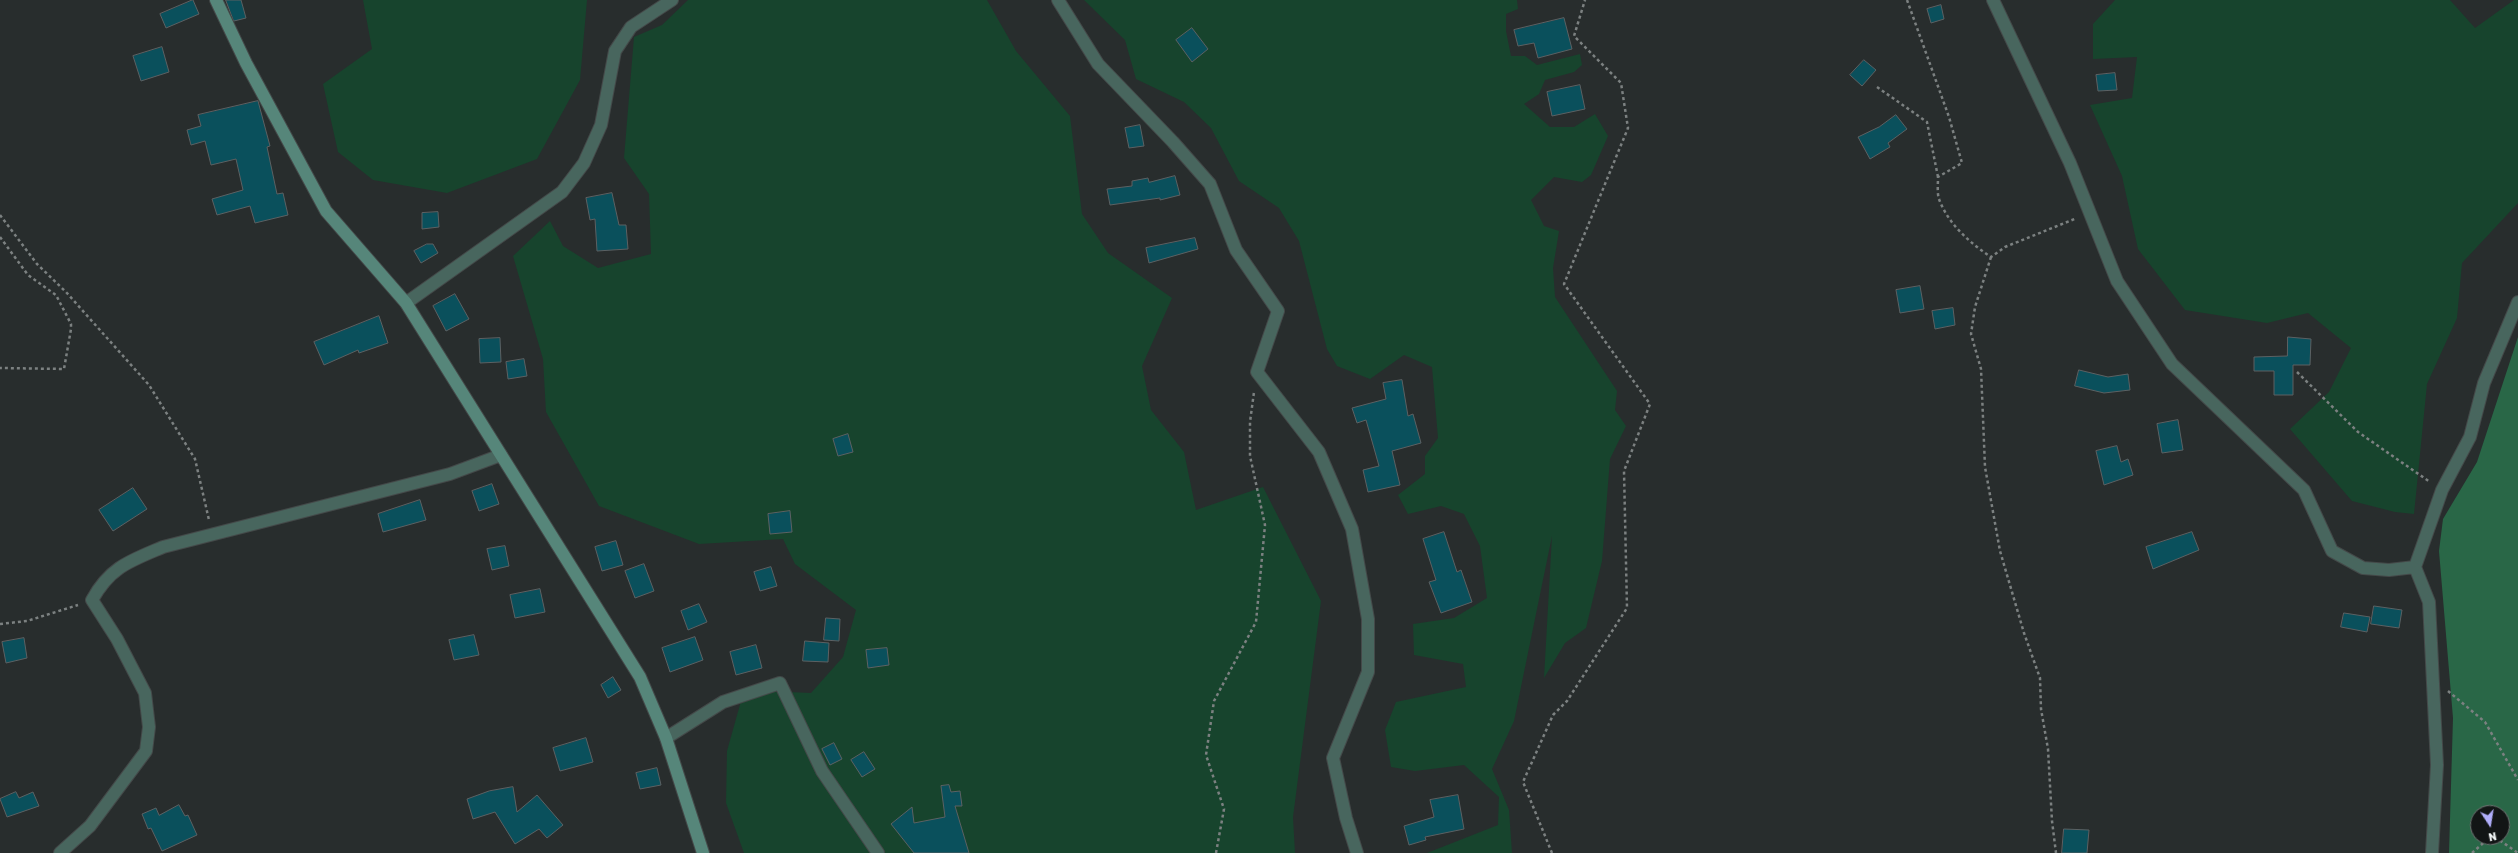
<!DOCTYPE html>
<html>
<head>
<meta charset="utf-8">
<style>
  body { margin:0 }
  #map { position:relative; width:2518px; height:853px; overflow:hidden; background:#282d2d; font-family:Rubik,sans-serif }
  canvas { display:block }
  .north { position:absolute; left:2470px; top:805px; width:40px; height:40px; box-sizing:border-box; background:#121515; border:1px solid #6c6f6f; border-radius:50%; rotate:168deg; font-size:11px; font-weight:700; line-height:16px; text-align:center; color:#f2f6f6 }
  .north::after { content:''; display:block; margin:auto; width:14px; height:18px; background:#b0aefa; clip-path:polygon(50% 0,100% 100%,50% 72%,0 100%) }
</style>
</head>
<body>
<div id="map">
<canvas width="2518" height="853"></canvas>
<div class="north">N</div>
</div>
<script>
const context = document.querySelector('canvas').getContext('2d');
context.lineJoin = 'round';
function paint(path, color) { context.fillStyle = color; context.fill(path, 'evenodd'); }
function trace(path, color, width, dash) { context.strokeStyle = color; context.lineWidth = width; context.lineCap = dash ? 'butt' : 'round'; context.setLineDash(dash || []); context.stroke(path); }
paint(new Path2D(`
  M363 0H587L580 80 537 159 447 193 373 180 338 152 323 84 372 49Z
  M688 0H987L1016 51 1070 116 1082 214 1108 253 1172 298 1142 366 1151 410 1184 452 1196 510 1263 487 1321 601 1293 817 1295 853H744L726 803 727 751 741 701 765 691 811 693 843 657 856 610 795 564 783 539 699 544 599 506 546 412 543 359 513 256 550 221 563 246 598 268 651 254 649 194 624 158 634 37 662 25Z
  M1084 0H1517L1518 9 1506 14V31L1511 56H1525L1537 65 1580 54 1582 65 1574 72 1545 80 1539 94 1524 104 1550 127H1574L1595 114 1608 136 1591 175 1582 182 1554 177 1531 200 1544 226 1559 231 1553 268 1555 297 1617 391 1615 410 1626 426 1610 459 1602 561 1586 628 1565 643 1544 678 1552 536 1514 721 1492 769 1509 810 1512 853H1427L1498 825 1499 797 1464 765 1415 771 1391 767 1385 730 1396 702 1466 687 1463 664 1414 655 1413 624 1454 618 1487 598 1480 546 1464 514 1441 506 1408 514 1398 495 1425 474V456L1438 438 1432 367 1404 355 1370 379 1337 366 1327 349 1299 241 1279 208 1239 181 1211 128 1184 102 1136 79 1125 40Z
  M2115 0H2450L2475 28 2514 0H2518V203L2462 263 2457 318 2427 384 2414 514 2395 512 2352 501 2290 429 2329 392 2351 348 2308 313 2267 323 2185 310 2138 249 2122 176 2090 105 2132 98 2137 57 2093 59V24Z`), '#17442d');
paint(new Path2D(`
  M2518 337V853H2449L2453 718 2439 551 2443 519 2477 462ZM2478 813H2502V837H2478Z`), '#296747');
const building = new Path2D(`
  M193 0 199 14 166 28 160 14Z
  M226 0H241L246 18 234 21Z
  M1941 5 1944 19 1931 23 1927 9Z
  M1564 18 1572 49 1538 58 1534 43 1518 46 1514 30Z
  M1192 28 1208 49 1192 62 1176 40Z
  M162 47 169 72 141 81 133 56Z
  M1864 60 1876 70 1862 86 1850 75Z
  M2115 73 2117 90 2098 91 2096 75Z
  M1580 85 1585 109 1552 116 1547 92Z
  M258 101 270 146 267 147 277 194 283 193 288 215 255 223 250 206 217 215 212 199 243 190 236 159 211 165 205 141 191 145 187 130 201 126 198 115Z
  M1896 115 1907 129 1888 143 1890 147 1870 159 1858 137 1879 127Z
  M1140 125 1144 146 1129 148 1125 128Z
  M1175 176 1180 195 1160 200V198L1110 205 1107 189 1132 186V181L1148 178 1149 182Z
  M612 193 619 225H626L628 249 597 251 595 219 590 220 586 198Z
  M438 212 439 227 422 229V213Z
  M1195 238 1198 249 1149 263 1146 248Z
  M427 244H433L438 253 421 263 414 251Z
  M1920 286 1924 309 1900 313 1896 290Z
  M455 294 469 319 446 331 433 306Z
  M1953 308 1955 325 1935 329 1932 311Z
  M379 316 388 343 359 353 358 350 324 365 314 342Z
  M2288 337 2311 339 2310 365H2293V395H2274V371H2254V357L2287 356Z
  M500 338 501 362 480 363 479 339Z
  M524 359 527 376 508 379 506 362Z
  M2079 370 2108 377 2128 374 2130 390 2104 393 2075 386Z
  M1402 380 1408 416 1413 414 1421 443 1392 451 1400 485 1368 492 1363 470 1379 466 1366 420 1357 423 1352 408 1386 399 1383 383Z
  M2178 420 2183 450 2162 453 2157 424Z
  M848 434 853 452 838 456 833 439Z
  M2117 446 2121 462 2128 459 2133 475 2104 485 2096 451Z
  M492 484 499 504 479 511 472 491Z
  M133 488 147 509 113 531 99 510Z
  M420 500 426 520 383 532 378 514Z
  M790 511 792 532 770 534 768 514Z
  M1444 532 1457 572 1461 570 1472 602 1441 613 1429 582 1436 580 1423 539Z
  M2192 532 2199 550 2153 569 2146 547Z
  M616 541 623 565 602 571 595 547Z
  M505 546 509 566 492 570 487 549Z
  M644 564 654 591 635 598 625 571Z
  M771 567 777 586 760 591 754 572Z
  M540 589 545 612 515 618 510 595Z
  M699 604 707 622 688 630 681 611Z
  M2374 606 2402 610 2399 628 2371 624Z
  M2344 613 2370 617 2367 632 2341 627Z
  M826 618 840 619 839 641 824 640Z
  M474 635 479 655 454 660 449 640Z
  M695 637 703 660 670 672 662 648Z
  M24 638 27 658 6 663 2 642Z
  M805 641 829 643 828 662 803 661Z
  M756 645 762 668 736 675 730 652Z
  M887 648 889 665 868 668 866 650Z
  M613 677 621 690 608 698 601 685Z
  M586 738 593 762 560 771 553 748Z
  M834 743 842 759 830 765 822 749Z
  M864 752 875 769 862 777 851 760Z
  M657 768 661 785 640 789 636 773Z
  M949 785 951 792 960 791 962 806H955L969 853H914L891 824 912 807 914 823 945 817 941 786Z
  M513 787 517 812 537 795 563 825 547 838 539 829 515 844 495 812 473 819 467 799 489 791Z
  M16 792 19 798 33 792 39 806 7 817 0 799Z
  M1458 795 1464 829 1425 837 1426 840 1409 845 1404 826 1434 817 1430 800Z
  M179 805 185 816 188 815 197 835 162 851 151 828 148 829 142 814 156 808 159 815Z
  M2064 829 2089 830 2087 853H2062Z`);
paint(building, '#0a505c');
trace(building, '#5c6163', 1);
const street = new Path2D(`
  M1058 0 1098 64 1173 142 1210 184 1236 250 1278 311 1257 372 1319 452 1352 529 1368 619V672L1333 758 1346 818 1357 853
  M1993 0 2070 163 2117 281 2172 364 2304 490 2332 551 2363 568 2389 570 2415 567
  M406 303 562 192 584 163 601 125 615 51 631 27 672 0
  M666 738 723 702 780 683 822 771 878 853
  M60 853 90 826 146 751 149 727 145 693 117 639 92 600C110 567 130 561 163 547L450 474 501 455
  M2432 853 2437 765 2429 602 2415 567 2442 490 2470 437 2484 383 2518 302`);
const secondary = new Path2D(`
  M216 0 246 63 326 211 406 303 640 677 666 738 703 853`);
trace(street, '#444949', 14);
trace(secondary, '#444949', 14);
trace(new Path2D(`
  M1907 0 1949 117 1962 163 1938 177C1938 184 1937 193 1939 199 1948 224 1970 243 1991 257L2005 247 2077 218
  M1877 87 1927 122 1938 177
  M0 215 37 264 66 292 149 385 195 459 209 520
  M0 237 28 275 56 295 71 324V329L64 369 0 368
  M1991 257 1975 307 1971 334 1981 369 1985 467 2000 551 2024 633 2040 678 2041 709 2048 749 2052 821 2056 853
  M2297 372 2358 432 2430 482
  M0 624 27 621 78 605
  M2448 691 2485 722 2518 780
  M2495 837 2518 853
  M1216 853 1224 809 1206 755 1214 701 1256 622 1265 525 1250 456V422L1254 392
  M1552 853 1523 782 1553 715 1567 701 1627 608 1624 471 1650 404 1564 284 1628 128 1621 83 1574 36 1585 0
  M2472 853 2490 837`), '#7c8181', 2.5, [3, 3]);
trace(street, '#48665e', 12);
trace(secondary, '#56867a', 12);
</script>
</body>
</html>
